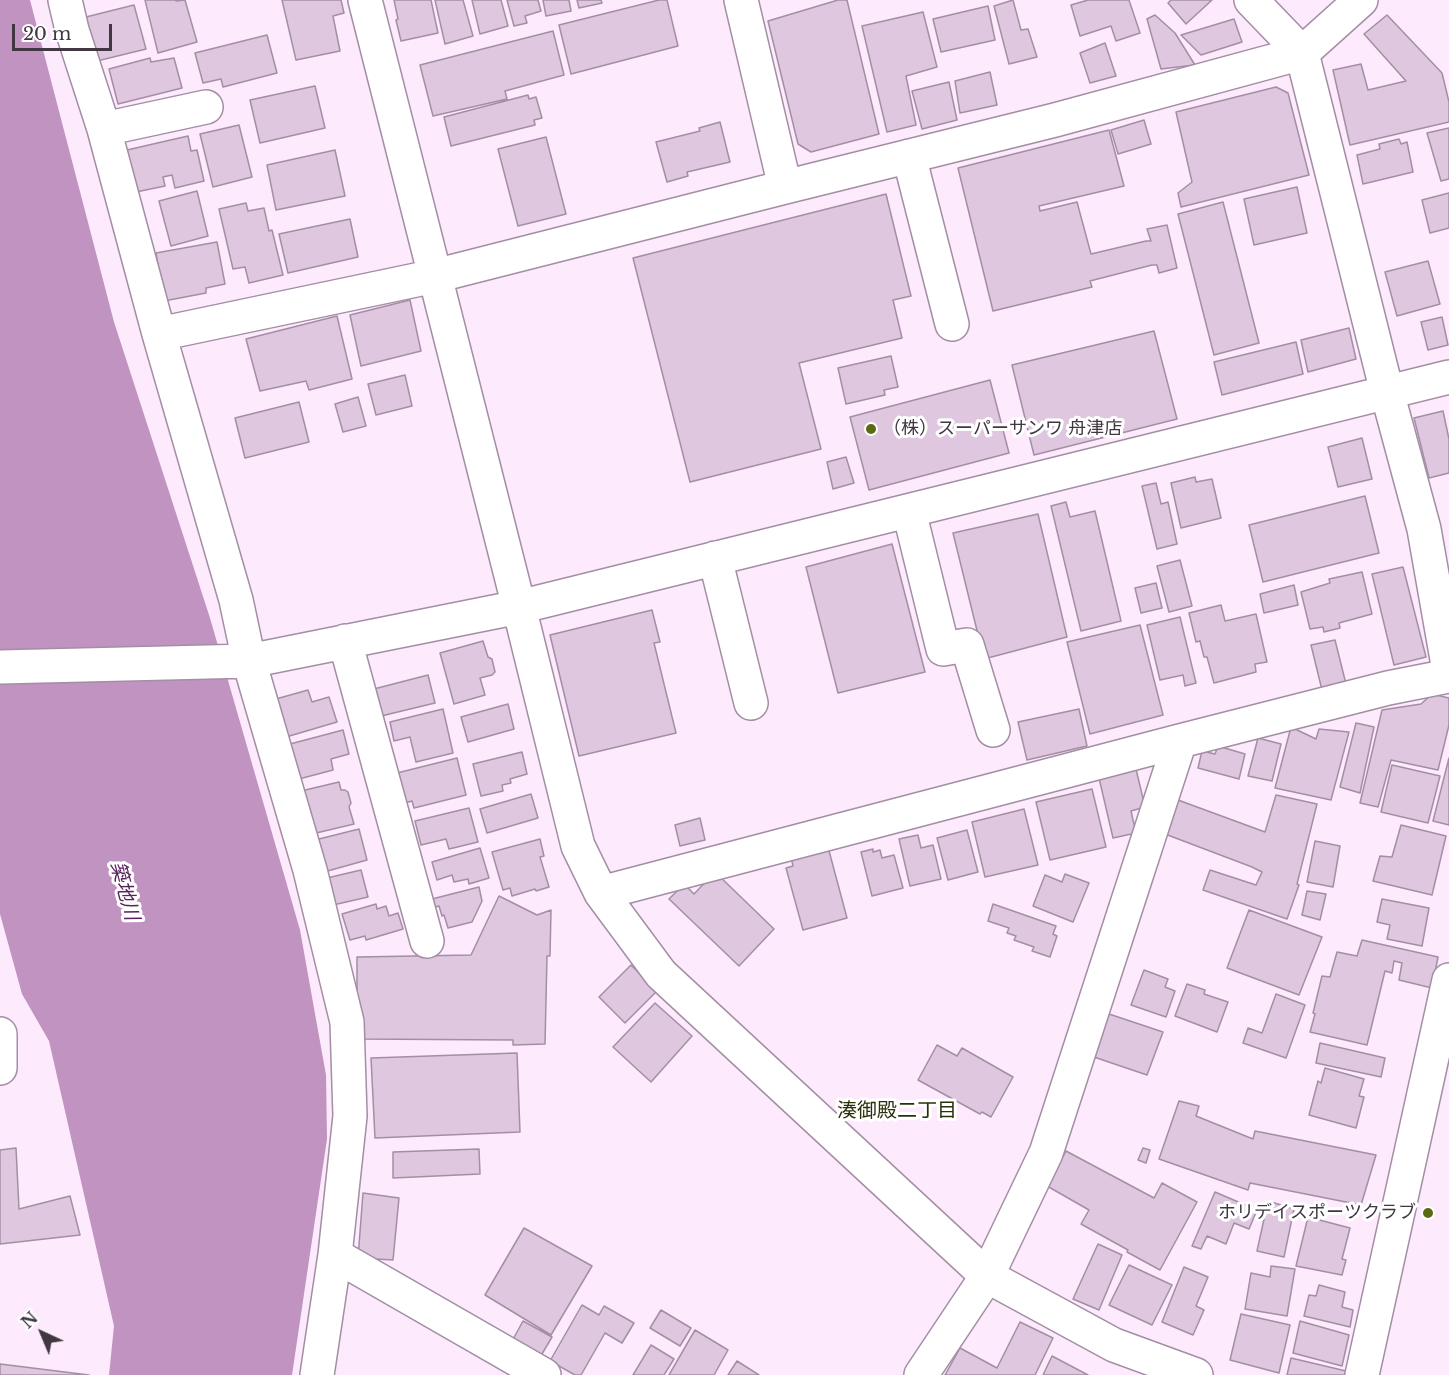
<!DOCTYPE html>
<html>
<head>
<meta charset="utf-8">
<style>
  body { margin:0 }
  #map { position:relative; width:1449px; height:1375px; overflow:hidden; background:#fdeafd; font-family:"Libre Baskerville",serif }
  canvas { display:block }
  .north { position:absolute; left:12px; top:1303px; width:60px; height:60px; -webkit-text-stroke:4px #fff; paint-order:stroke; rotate:316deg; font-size:16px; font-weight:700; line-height:24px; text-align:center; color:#403740 }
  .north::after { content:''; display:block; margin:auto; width:21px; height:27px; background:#403740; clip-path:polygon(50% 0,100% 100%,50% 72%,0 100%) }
  .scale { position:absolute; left:12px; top:24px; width:100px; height:27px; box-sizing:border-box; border:3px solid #403740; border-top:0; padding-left:8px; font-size:18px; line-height:21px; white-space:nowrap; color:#403740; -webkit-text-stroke:4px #fff; paint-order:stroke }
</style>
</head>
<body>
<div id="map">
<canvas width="1449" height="1375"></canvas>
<div class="north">N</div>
<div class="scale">20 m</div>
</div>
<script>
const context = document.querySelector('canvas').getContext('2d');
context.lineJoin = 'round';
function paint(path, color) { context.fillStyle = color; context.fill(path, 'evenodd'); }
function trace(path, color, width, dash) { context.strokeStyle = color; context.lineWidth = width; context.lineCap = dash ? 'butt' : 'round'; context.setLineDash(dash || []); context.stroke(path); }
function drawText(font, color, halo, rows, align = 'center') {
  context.font = font + ' "Libre Baskerville","Noto Sans JP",serif'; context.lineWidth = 6; context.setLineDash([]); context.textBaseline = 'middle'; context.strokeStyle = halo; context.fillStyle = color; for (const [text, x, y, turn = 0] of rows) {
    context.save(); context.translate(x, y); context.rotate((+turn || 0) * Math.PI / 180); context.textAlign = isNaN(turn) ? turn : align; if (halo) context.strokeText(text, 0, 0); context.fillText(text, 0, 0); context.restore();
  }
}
paint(new Path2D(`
  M0 0H30L114 322 210 618 300 930 326 1075 327 1139 292 1375H109L114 1326 49 1041 22 994 0 914Z`), '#c093c1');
const building = new Path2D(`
  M145 0H176V1L185 0 197 42 158 53Z
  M282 0H341L344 13 333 16 340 51 296 60Z
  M394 0H431L438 33 401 41 396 20 398 19Z
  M435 0H463L473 36 445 44Z
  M472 0H501L508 26 480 34Z
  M507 0H538L541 11 525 16 527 23 514 26Z
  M543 0H569L571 11 546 16Z
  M577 0H601L602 3 579 8Z
  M659 0H667L678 46 571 74 559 25Z
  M838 0H847L879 134 811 152 798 144 768 21Z
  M1013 0 1021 30 1028 29 1037 57 1009 64 994 6Z
  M1088 0H1129L1140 33 1116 41 1111 26 1080 36 1071 5Z
  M1171 0H1212L1186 24 1168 3Z
  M134 5 146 49 97 61 86 17Z
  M988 6 995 40 941 52 933 19Z
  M923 12 937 67 906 76 916 125 887 132 862 26Z
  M1155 15 1175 33 1195 65 1161 69 1147 19Z
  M1387 15 1442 73 1449 102V122L1350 145 1333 70 1361 64 1368 90 1406 81 1364 34Z
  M1234 19 1242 42 1201 55 1181 35Z
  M553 31 564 75 505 91 507 99 433 116 420 65Z
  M267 35 277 73 223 87 221 79 203 83 195 53Z
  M1105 43 1116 76 1090 83 1080 53Z
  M150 58 151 62 174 58 182 88 118 104 109 69Z
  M990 72 997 105 960 113 955 81Z
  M949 82 957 120 922 129 912 91Z
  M315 86 325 128 260 143 250 100Z
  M1276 87 1288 93 1309 175 1181 207 1178 193 1192 182 1176 112Z
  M528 95 529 99 536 97 542 118 534 120 535 125 451 146 444 117Z
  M1144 120 1151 144 1118 154 1111 130Z
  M720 122 730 162 687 172 688 176 667 182 656 142 700 131 699 128Z
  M239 125 252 177 213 187 200 134Z
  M1449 128V179L1441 181 1427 133Z
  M1109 130 1124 186 1039 206 1040 211 1077 202 1091 254 1146 241H1151L1147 229 1167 225 1177 268 1159 273 1157 265H1152L1090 281 1092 287 993 311 958 168Z
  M188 136 191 151 197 150 204 181 175 188 172 175 163 177 165 186 136 192 127 150Z
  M546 137 566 214 518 226 498 149Z
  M1399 139 1401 144 1407 142 1413 172 1363 184 1357 155 1380 149 1379 144Z
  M335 150 345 196 276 210 267 165Z
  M1297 187 1307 233 1254 245 1244 199Z
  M197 191 208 236 171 246 159 201Z
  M1449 193V228L1430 233 1422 200Z
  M886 194 911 296 893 300 902 338 799 363 821 449 690 482 633 258Z
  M1223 202 1259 343 1214 355 1178 214Z
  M246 203 248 211 264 208 269 231 272 230 283 275 249 283 245 267 233 269 219 209Z
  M350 219 358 257 288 273 279 234Z
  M217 242 225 284 206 288V293L164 301 156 253Z
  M1428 261 1440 304 1397 316 1385 272Z
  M410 300 421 351 361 366 350 315Z
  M337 316 352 379 309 390 306 381 260 391 246 339Z
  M1442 317 1448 345 1428 350 1421 322Z
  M1349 328 1356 359 1308 372 1301 340Z
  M1154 331 1177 419 1034 455 1012 365Z
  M1296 342 1303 374 1222 395 1214 362Z
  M891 356 898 387 884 390 885 395 846 404 838 368Z
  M405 375 412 406 376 415 368 384Z
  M990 380 1009 453 869 490 850 417Z
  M358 397 366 426 343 432 335 404Z
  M299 402 309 442 245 458 235 418Z
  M1443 411 1449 439V473L1429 478 1414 418Z
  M1362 438 1372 479 1338 487 1328 447Z
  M846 457 854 483 833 489 827 462Z
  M1195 477 1196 482 1212 479 1221 518 1181 528 1171 483Z
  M1156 483 1161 504 1168 502 1177 544 1157 549 1142 486Z
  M1365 496 1379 553 1263 582 1249 525Z
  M1066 502 1070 517 1095 511 1121 621 1081 631 1051 506Z
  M1038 514 1067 637 984 659 953 533Z
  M892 544 925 672 838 693 806 567Z
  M1180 560 1192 606 1169 612 1157 566Z
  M1403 567 1426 657 1394 665 1372 574Z
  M1362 572 1372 614 1339 623 1340 628 1324 632 1323 627 1310 629 1301 592 1330 583 1329 579Z
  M1156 583 1162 608 1141 613 1135 588Z
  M1294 585 1298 605 1264 613 1260 594Z
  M1221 605 1225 621 1256 614 1267 662 1255 664 1256 672 1214 683 1207 657H1204L1200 641 1196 642 1189 613Z
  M652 610 660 642 654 643 676 733 579 756 550 635Z
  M1180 617 1196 683 1185 686 1183 675 1160 680 1147 625Z
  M1140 625 1163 715 1090 734 1067 642Z
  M1335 640 1346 684 1322 690 1311 645Z
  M483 641 488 657 492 659 495 672 492 675 480 678 485 695 454 704 440 653Z
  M428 675 435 703 377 717 370 690Z
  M308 690 312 702 329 697 337 722 286 737 276 699Z
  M1432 694 1449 698V725L1438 770 1391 760 1378 807 1360 803 1382 710 1421 704Z
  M508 704 514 729 468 742 461 717Z
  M443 709 453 753 416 762 410 737 394 741 390 722Z
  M1079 709 1087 746 1027 760 1018 722Z
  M1356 723 1374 727 1360 793 1340 787Z
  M1291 727 1316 739 1319 729 1349 732 1331 800 1275 788Z
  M343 730 349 754 331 759 333 770 299 779 290 744Z
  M1258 738 1281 744 1272 781 1248 776Z
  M1218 746 1245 754 1239 779 1198 768 1202 751 1215 754Z
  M522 752 527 774 510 779 511 783 502 785 503 791 481 796 473 764Z
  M457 758 466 795 414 808 412 801 405 803 397 773Z
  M1449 758V825L1433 821Z
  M1392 765 1440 776 1428 823 1381 812Z
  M1136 769 1145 807 1131 811 1136 833 1113 838 1099 778Z
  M339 782 341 790H345L348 792 351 803 349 807 354 824 312 834 301 791Z
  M1092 789 1106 847 1050 860 1036 802Z
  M531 794 538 818 487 833 480 809Z
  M1276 795 1317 804 1297 884 1299 885 1287 919 1203 890 1210 870 1256 885 1262 872 1252 867 1165 834 1178 800 1265 832Z
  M469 808 478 842 449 849 446 839 421 845 415 821Z
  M1024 809 1038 865 985 877 972 822Z
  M700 818 705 840 680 846 675 825Z
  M1401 825 1446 836 1432 895 1373 881 1380 856 1392 857Z
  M359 829 367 860 324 872 315 840Z
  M967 830 978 872 948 880 937 838Z
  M918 835 921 848 933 845 941 879 910 886 899 839Z
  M540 839 544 856 540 857 549 887 536 891 535 889 512 896 510 888 503 890 492 852Z
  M1315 841 1340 846 1333 887 1307 882Z
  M828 847 847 918 803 930 786 868 793 866 791 857Z
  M480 848 489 878 469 884 468 879 454 882 452 875 437 880 432 862Z
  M873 849V852L880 850 882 858 894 855 903 888 872 896 861 852Z
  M361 870 368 897 333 905 327 878Z
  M715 872 774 929 739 966 669 899 684 884 694 894Z
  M1065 874 1089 883 1073 922 1033 906 1045 875 1062 882Z
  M479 887 482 901 472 922 448 928 444 915 442 916 439 906 435 907 432 899Z
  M1307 891 1326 894 1320 920 1302 915Z
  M499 896 537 915 551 910 550 956H547L545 1044 513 1045V1040L357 1039V957L471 955Z
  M1382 899 1429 908 1422 946 1387 939 1390 925 1377 922Z
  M376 904 377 909 386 906 389 916 398 913 403 929 366 940 365 936 350 940 342 914Z
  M993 904 1056 926 1053 934 1057 936 1050 957 1032 951 1034 947 1014 940 1016 936 1007 933 1009 928 988 921Z
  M1249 910 1322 937 1299 995 1227 968Z
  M1362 940 1438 957 1432 988 1399 980 1402 963 1394 961 1392 973 1385 971 1367 1045 1310 1032 1315 1014 1313 1013 1322 976 1330 977 1337 952 1357 956Z
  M631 965 657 991 625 1023 599 997Z
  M1144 970 1168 979 1165 987 1175 991 1166 1017 1131 1005Z
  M1187 984 1205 990 1204 994 1228 1002 1217 1032 1175 1016Z
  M1276 994 1305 1005 1286 1058 1243 1043 1248 1028 1262 1033Z
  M655 1003 692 1036 651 1082 613 1047Z
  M1103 1012 1163 1032 1147 1075 1088 1055Z
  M1320 1043 1385 1058 1381 1077 1316 1063Z
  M937 1045 957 1056 962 1048 1013 1077 991 1117 982 1112 980 1114 918 1080Z
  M517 1053 520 1132 375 1138 371 1058Z
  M1325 1068 1364 1079 1359 1096 1364 1097 1356 1128 1309 1115 1318 1081 1321 1083Z
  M1179 1101 1199 1106 1196 1116 1253 1139 1255 1131 1376 1155 1361 1205 1250 1183 1248 1190 1159 1159Z
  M16 1148 19 1209 70 1196 80 1235 0 1244V1150Z
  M1143 1148 1150 1150 1146 1163 1138 1160Z
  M479 1149 480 1174 393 1178V1152Z
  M1066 1151 1154 1198 1162 1183 1197 1202 1160 1270 1127 1252 1128 1250 1081 1224 1089 1210 1047 1186Z
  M1215 1192 1257 1210 1249 1229 1234 1223 1226 1244 1207 1236 1201 1249 1192 1246Z
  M363 1193 399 1198 393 1260 358 1258Z
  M1268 1201 1294 1209 1284 1257 1257 1251Z
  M1308 1217 1350 1228 1342 1259 1346 1260 1342 1275 1296 1266Z
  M524 1228 592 1266 551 1335 485 1295Z
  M1098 1244 1122 1255 1099 1310 1073 1299Z
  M1129 1265 1172 1285 1152 1325 1109 1305Z
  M1271 1266 1295 1269 1287 1316 1245 1309 1251 1273 1270 1277Z
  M1184 1267 1208 1277 1196 1306 1204 1310 1193 1335 1162 1322Z
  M1319 1285 1345 1292 1342 1307 1353 1310 1350 1327 1304 1316 1309 1295 1316 1296Z
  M582 1305 599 1315 604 1306 634 1323 622 1343 605 1333 581 1375H575L550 1361Z
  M661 1310 691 1328 680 1346 650 1328Z
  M1241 1314 1290 1325 1279 1373 1230 1360Z
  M523 1321 552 1337 539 1359 511 1343Z
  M1300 1321 1349 1335 1342 1366 1293 1353Z
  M1020 1322 1053 1338 1035 1375H945L960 1348 997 1368Z
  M695 1330 728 1350 714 1375H669Z
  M651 1345 674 1359 664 1375H633Z
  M1052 1356 1088 1375H1043Z
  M1291 1358 1346 1371 1345 1375H1287Z
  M737 1361 759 1375H728Z
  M0 1364 89 1375H0Z`);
paint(building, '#dfc8df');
trace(building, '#a48ea4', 1.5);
const minor = new Path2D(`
  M65 0 72 30 104 129 159 334 435 276 785 187 1055 120 1302 53 1361 0
  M365 0 519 607 578 846 601 893 661 974 987 1276 1114 1345 1196 1375
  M741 0 785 187
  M1251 0 1302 53 1387 392 1424 529 1449 671
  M104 129 206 107
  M909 156 952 324
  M159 334 236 600 249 661 310 870 347 1022 350 1116 335 1255 317 1375
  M909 511 943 649 967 645 993 730
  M715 558 751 703
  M345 641 427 941
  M0 667 249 661 519 607 1449 377
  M601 893 1180 741 1388 688 1449 676
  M0 1034V1068
  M335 1255 544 1375
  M921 1375 987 1276 1046 1153 1180 741
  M1362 1375 1449 980`);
trace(minor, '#a38ea4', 36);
trace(minor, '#fff', 33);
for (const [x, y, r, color] of [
  [871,429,6,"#5a6913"],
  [1428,1213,6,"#5a6913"]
]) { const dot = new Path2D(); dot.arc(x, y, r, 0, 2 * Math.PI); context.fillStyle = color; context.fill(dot); trace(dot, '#fff', 2); }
drawText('18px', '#403740', '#fff', [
  ["（株）スーパーサンワ 舟津店",883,429],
  ["ホリデイスポーツクラブ",1416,1213,"right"]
], 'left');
drawText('italic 20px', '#59225b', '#fff', [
  ["築地川",124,891,75]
]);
drawText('20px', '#2a310a', '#fff', [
  ["湊御殿二丁目",897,1111]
]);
</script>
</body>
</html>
